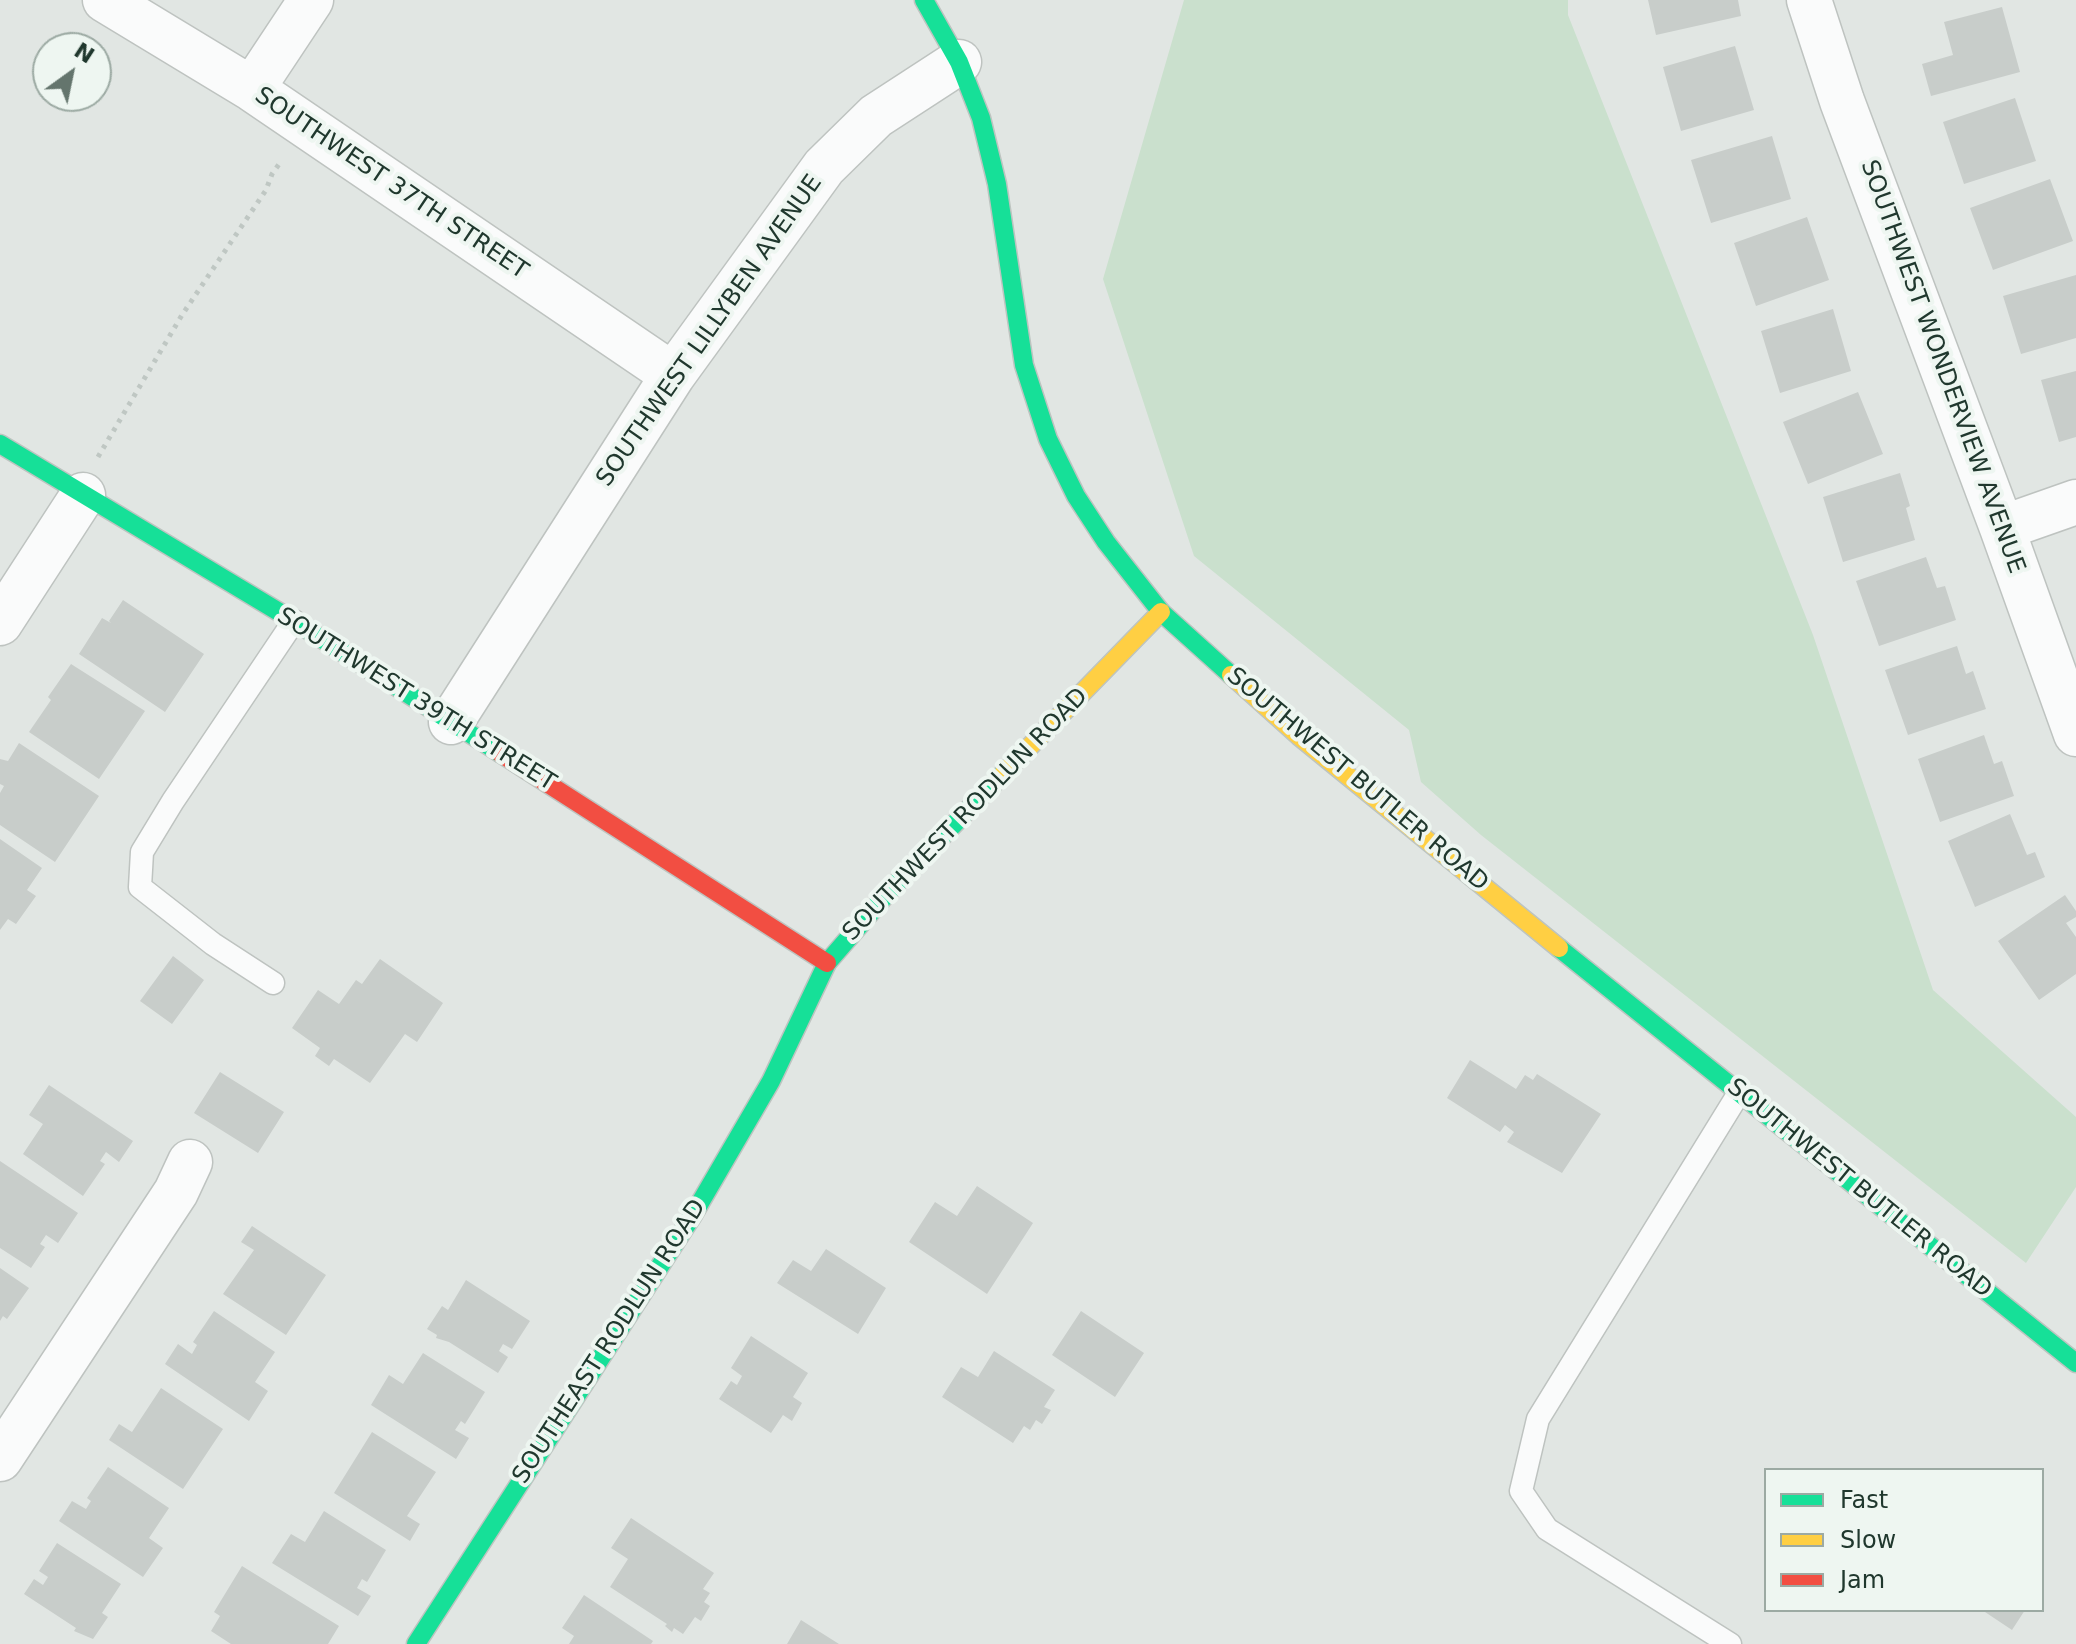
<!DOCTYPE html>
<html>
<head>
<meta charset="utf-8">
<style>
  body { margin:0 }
  #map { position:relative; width:2076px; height:1644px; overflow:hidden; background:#e1e6e3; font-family:"DejaVu Sans",sans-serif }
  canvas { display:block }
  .legend { position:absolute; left:1764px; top:1468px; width:280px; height:144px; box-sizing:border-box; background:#eef6f1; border:2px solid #9caaa3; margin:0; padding:10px 14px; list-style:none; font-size:24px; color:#20382e }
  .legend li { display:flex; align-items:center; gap:16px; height:40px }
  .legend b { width:40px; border:2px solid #9caaa3 }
  .north { position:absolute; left:32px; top:32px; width:80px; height:80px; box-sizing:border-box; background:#eef6f1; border:2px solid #9caaa3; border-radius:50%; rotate:33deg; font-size:22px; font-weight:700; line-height:32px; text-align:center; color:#20382e }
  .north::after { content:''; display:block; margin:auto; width:28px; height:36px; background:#64756d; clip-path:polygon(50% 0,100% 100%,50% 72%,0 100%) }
</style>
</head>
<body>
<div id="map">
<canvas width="2076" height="1644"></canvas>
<ul class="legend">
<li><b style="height:10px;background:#16e098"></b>Fast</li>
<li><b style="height:10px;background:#ffcf43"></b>Slow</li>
<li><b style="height:10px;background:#f24e42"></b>Jam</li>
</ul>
<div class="north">N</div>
</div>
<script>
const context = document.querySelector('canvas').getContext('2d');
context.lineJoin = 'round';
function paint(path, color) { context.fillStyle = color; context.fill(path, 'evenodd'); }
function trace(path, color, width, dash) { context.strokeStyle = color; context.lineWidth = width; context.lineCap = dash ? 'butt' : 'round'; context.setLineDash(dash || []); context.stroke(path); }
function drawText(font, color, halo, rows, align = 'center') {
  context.font = font + ' "DejaVu Sans",sans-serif'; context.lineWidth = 8; context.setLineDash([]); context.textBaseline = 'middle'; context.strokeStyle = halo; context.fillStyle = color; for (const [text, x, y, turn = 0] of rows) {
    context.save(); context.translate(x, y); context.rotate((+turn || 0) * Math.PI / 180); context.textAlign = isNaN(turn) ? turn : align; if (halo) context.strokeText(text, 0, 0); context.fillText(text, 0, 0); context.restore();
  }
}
paint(new Path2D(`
  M1184 0H1568V15L1813 635 1933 990 2076 1117V1187L2026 1263 1481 835 1421 782 1409 730 1194 556 1103 279Z`), '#cae0cd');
paint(new Path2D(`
  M1648 0H1738L1741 16 1656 35Z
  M2002 7 2020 72 1931 96 1922 64 1953 55 1944 22Z
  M1735 46 1754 110 1681 131 1663 67Z
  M2015 98 2036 161 1964 184 1943 122Z
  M1772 136 1791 199 1711 223 1691 160Z
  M2050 179 2073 241 1993 270 1970 208Z
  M1807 217 1829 280 1756 306 1734 243Z
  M2076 275V338L2021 354 2003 296Z
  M1833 309 1851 371 1780 393 1761 331Z
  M2076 371V437L2059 442 2041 380Z
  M1858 392 1883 454 1808 484 1783 422Z
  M1900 473 1910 506 1906 508 1915 540 1843 562 1823 497Z
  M1926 557 1937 588 1945 586 1956 620 1879 646 1856 581Z
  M123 600 204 654 165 712 79 654 102 618 111 623 109 621Z
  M1957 646 1966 674 1973 671 1986 709 1908 735 1885 670Z
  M71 664 145 711 99 779 29 732 51 700 48 697Z
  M1984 735 1994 764 2002 761 2014 796 1940 822 1918 759Z
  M19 743 99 796 55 862 0 825V793L4 786 0 784V759L8 761Z
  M2010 814 2027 855 2035 852 2045 877 1975 907 1948 841Z
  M0 839 42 868 27 890 36 896 16 924 8 919 0 930Z
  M2065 895 2076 911V917L2066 923 2076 937V974L2039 1000 1998 941Z
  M173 956 204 980 172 1024 140 1001Z
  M380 959 443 1003 417 1042 405 1034 370 1083 334 1059 329 1066 315 1056 320 1048 292 1028 318 990 339 1004 356 980 362 984Z
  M1470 1060 1516 1089 1525 1075 1533 1080 1537 1074 1601 1114 1562 1173 1507 1142 1514 1132 1505 1125 1500 1132 1447 1098Z
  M220 1072 284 1112 258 1153 194 1113Z
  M49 1085 133 1141 119 1162 106 1152 100 1161 105 1164 83 1196 23 1154 43 1124 29 1115Z
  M0 1161 78 1213 58 1243 46 1235 40 1244 45 1247 31 1268 0 1248Z
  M977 1186 1033 1223 987 1294 909 1242 935 1202 957 1216Z
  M252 1226 326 1275 286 1335 223 1294 254 1250 241 1242Z
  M826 1249 886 1288 858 1334 777 1283 793 1260 811 1271Z
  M0 1268 29 1288 7 1319 3 1316 0 1321Z
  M466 1280 530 1321 512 1349 503 1344 499 1351 508 1357 498 1373 449 1342 436 1338 437 1335 427 1329 442 1306 448 1310Z
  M214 1311 275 1352 255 1382 268 1391 249 1421 165 1364 178 1344 192 1354 197 1345 193 1342Z
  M1081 1311 1144 1353 1115 1397 1052 1355Z
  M751 1336 808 1373 793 1397 802 1403 792 1421 783 1415 771 1433 719 1399 731 1381 737 1385 742 1376 731 1368Z
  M994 1351 1055 1390 1044 1407 1051 1410 1042 1424 1036 1420 1030 1430 1024 1426 1013 1443 942 1397 961 1367 978 1377Z
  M423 1353 485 1392 465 1424 461 1421 455 1430 469 1438 456 1459 371 1405 389 1375 403 1384Z
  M161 1388 223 1429 183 1489 109 1440 119 1424 132 1432Z
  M372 1432 436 1472 407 1516 420 1524 410 1541 334 1493Z
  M108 1467 169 1508 149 1538 163 1548 143 1577 59 1521 72 1501 86 1509 91 1501 87 1498Z
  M324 1511 386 1550 367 1582 362 1579 357 1588 371 1596 358 1616 272 1563 291 1534 305 1542Z
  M631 1518 714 1573 703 1589 710 1593 704 1602 710 1606 701 1621 695 1617 683 1634 674 1628 672 1632 665 1626 667 1624 610 1587 628 1559 611 1548Z
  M57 1543 121 1584 102 1613 108 1617 93 1639 74 1631 76 1628 24 1594 34 1579 43 1585 48 1577 39 1571Z
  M242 1566 339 1626 328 1644H231L211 1631 220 1616 214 1612Z
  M584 1595 653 1641 651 1644H569L574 1636 562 1628Z
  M1982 1610H2025L2012 1630Z
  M801 1620 839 1644H787Z`), '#c8cdca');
const lane = new Path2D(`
  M273 983 213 944 140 887 142 852 173 801 294 621
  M1730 1644 1547 1529 1521 1491 1538 1419 1739 1093`);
const street = new Path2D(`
  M105 0 252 89 673 375
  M1809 0 1842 101 2002 528 2076 734
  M252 89 311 0
  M2002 528 2076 502
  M0 623 83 495
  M451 722 673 375 824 167 876 116 959 62
  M0 1459 176 1192 190 1162`);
const fast = new Path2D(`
  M924 0 959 62 981 118 997 184 1024 365 1048 439 1076 496 1106 542 1161 612 1231 675
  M0 444 294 621 500 753
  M1559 948 2076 1363
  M416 1644 693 1215 771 1081 827 963 891 889 1003 774`);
const slow = new Path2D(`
  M1231 675 1299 736 1559 948
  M1003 774 1161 612`);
const jam = new Path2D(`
  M500 753 827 963`);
trace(lane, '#bec3c0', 25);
trace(street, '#bec3c0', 47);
trace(fast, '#bdc4c0', 21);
trace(slow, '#bdc4c0', 21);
trace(jam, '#bdc4c0', 21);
trace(new Path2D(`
  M98 457 182 315 266 190 272 174 282 160`), '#bfc7c3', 5, [4, 6]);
trace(lane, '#fafbfb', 22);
trace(street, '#fafbfb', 44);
trace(fast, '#16e098', 18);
trace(slow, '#ffcf43', 18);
trace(jam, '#f24e42', 18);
drawText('24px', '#20382e', '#eef6f1', [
  ["SOUTHWEST 37TH STREET",391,184,34],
  ["SOUTHWEST LILLYBEN AVENUE",710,331,-55],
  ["SOUTHWEST WONDERVIEW AVENUE",1942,367,70],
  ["SOUTHWEST 39TH STREET",416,700,32],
  ["SOUTHWEST BUTLER ROAD",1357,780,40],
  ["SOUTHWEST RODLUN ROAD",966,815,-46],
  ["SOUTHWEST BUTLER ROAD",1859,1189,39],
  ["SOUTHEAST RODLUN ROAD",610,1342,-57]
]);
</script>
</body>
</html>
